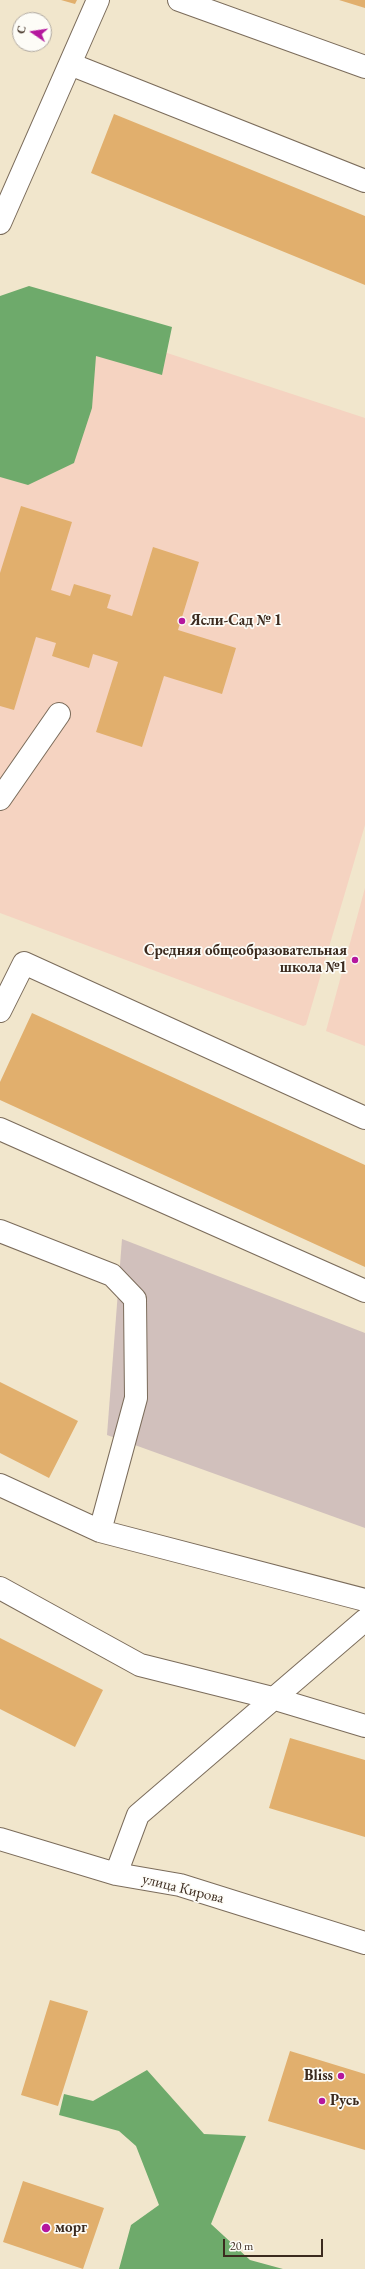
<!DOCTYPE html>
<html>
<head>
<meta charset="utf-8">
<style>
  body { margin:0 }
  #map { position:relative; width:365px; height:2269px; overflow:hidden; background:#f1e6cc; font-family:"EB Garamond",serif }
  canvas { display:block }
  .north { position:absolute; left:12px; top:12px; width:40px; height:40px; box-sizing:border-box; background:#fdfcf7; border:1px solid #afa8a0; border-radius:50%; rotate:283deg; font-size:11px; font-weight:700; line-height:16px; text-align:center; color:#3b2a1e }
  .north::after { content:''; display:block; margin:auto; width:14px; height:18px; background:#b5179e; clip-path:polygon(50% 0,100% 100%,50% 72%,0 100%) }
  .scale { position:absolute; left:223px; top:2239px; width:100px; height:18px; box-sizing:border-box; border:2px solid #3b2a1e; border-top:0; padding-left:5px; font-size:12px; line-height:14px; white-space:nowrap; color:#3b2a1e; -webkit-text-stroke:3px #fdfcf7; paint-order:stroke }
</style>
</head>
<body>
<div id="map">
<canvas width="365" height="2269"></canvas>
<div class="north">С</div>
<div class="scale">20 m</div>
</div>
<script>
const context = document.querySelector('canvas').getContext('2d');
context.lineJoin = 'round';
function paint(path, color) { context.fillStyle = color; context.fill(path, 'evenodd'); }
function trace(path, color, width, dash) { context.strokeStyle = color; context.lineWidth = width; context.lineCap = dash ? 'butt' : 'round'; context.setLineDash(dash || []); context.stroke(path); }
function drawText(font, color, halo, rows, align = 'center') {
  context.font = font + ' "EB Garamond",serif'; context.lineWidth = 3.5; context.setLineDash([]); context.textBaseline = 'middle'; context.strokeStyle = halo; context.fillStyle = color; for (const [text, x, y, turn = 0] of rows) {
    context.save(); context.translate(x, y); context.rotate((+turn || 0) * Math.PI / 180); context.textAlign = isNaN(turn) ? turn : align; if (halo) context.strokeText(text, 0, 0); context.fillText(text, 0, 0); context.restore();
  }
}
paint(new Path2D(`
  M9 301 365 418V825L306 1025 303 1026 0 913V316Z
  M365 888V1046L326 1031Z`), '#f5d3c1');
paint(new Path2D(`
  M122 1239 365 1333V1528L107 1435Z`), '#d1c0bc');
paint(new Path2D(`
  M29 286 172 327 162 375 96 356 92 408 74 463 28 485 0 477V296Z
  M147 2070 204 2134 246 2136 211 2224 250 2260 283 2269H119L131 2225 159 2205 136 2146 119 2131 59 2115 64 2094 93 2101Z`), '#6eaa6b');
paint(new Path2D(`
  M61 0H77L75 4Z
  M339 0H365V8Z
  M114 114 365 216V285L91 173Z
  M21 506 72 522 51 590 70 596 74 584 111 595 107 608 132 616 153 547 199 562 178 630 236 648 222 694 164 676 142 747 96 732 118 662 93 654 89 668 52 656 56 643 36 637 14 710 0 706V573Z
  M32 1013 365 1165V1267L0 1100V1082Z
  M0 1382 78 1421 49 1478 0 1453Z
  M0 1638 103 1690 75 1747 0 1709Z
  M290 1738 365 1760V1837L269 1808Z
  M50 2000 88 2011 58 2106 21 2095Z
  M290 2051 365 2074V2150L268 2121Z
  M23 2181 104 2208 83 2269 3 2242Z`), '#e1af6d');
const minor = new Path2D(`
  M179 0 365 67
  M70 64 365 181
  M0 223 98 0
  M0 799 59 714
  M0 1011 24 963 365 1118
  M0 1129 365 1291
  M0 1231 112 1275 135 1299 136 1398 100 1531
  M0 1485 100 1531 365 1600
  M0 1588 140 1665 272 1698 365 1726
  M0 1839 116 1874 180 1885 365 1943
  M116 1874 138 1815 365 1620`);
trace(minor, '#7b6c5b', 24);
trace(minor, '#fff', 22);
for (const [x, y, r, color] of [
  [182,621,4,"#b5179e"],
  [355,960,4,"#b5179e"],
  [341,2076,4,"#b5179e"],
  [322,2101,4,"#b5179e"],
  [46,2228,5,"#b5179e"]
]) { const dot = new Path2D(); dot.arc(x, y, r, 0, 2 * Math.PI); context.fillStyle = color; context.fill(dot); trace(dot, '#fdfcf7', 1.5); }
drawText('bold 15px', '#3b2a1e', '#fdfcf7', [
  ["Ясли-Сад № 1",190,621],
  ["Средняя общеобразовательная",347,951,"right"],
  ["школа №1",347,968,"right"],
  ["Bliss",333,2076,"right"],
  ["Русь",330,2101],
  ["морг",55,2228]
], 'left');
drawText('15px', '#3b2a1e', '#fdfcf7', [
  ["улица Кирова",183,1889,14]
]);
</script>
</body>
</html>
